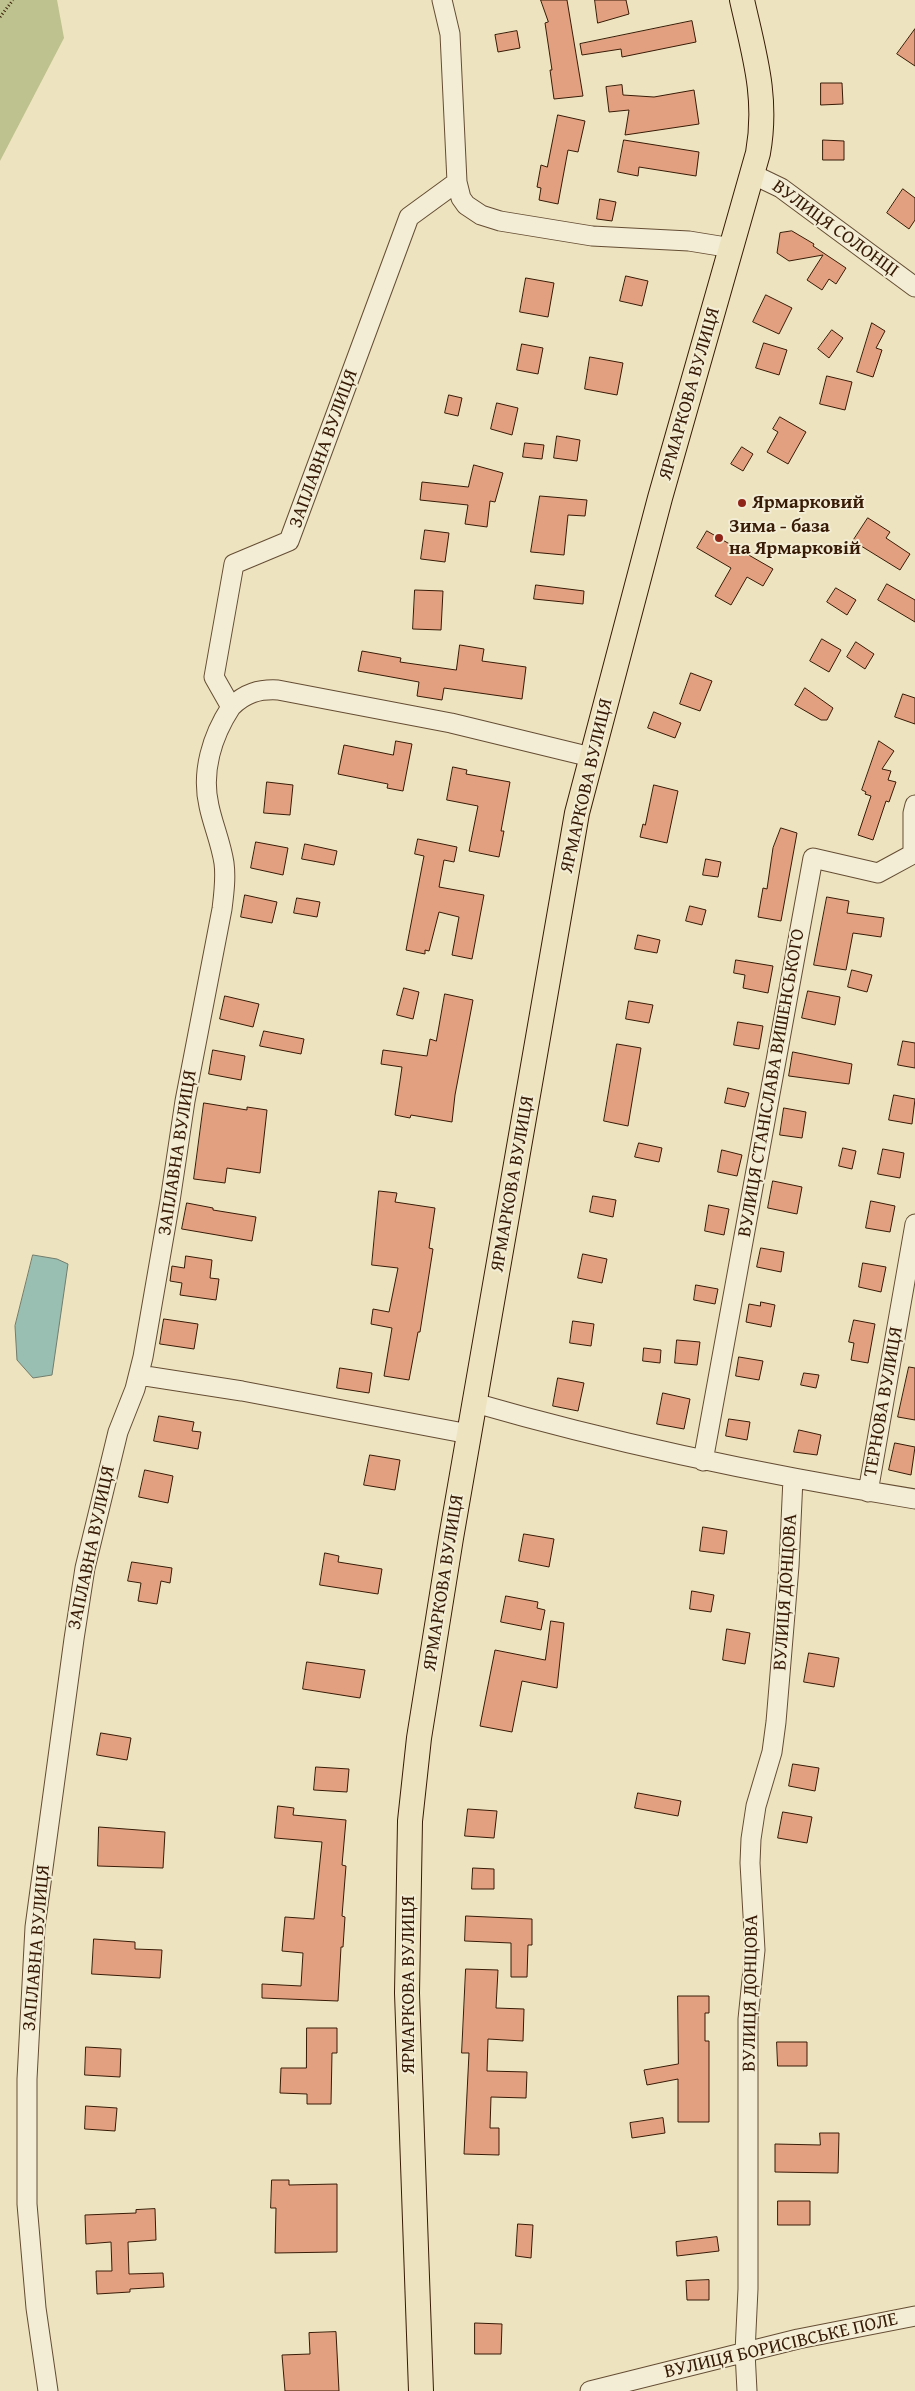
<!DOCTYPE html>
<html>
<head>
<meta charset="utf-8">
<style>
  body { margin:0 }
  canvas { display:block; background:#ede3be }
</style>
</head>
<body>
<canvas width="915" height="2391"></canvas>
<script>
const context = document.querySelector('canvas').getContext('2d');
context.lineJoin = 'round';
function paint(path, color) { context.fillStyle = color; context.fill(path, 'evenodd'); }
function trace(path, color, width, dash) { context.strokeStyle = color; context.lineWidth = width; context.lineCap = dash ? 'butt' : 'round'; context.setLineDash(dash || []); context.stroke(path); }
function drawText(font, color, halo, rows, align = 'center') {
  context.font = font + ' "Gentium Book Plus",serif'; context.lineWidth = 4; context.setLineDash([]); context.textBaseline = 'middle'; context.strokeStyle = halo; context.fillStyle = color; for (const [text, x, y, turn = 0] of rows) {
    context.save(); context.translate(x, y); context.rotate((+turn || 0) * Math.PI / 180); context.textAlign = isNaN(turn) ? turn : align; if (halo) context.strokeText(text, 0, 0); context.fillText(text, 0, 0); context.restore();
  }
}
paint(new Path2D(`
  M0 0H57L64 38 0 161Z`), '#bec28e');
const water = new Path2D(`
  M33 1255 57 1259 68 1264 52 1375 33 1378 17 1360 15 1326Z`);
paint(water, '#99beb2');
trace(water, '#727d6d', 1);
const building = new Path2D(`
  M541 0H567L583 96 554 99 550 70H552L545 23 548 22Z
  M595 0H626L629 14 598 23Z
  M692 21 696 42 622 57 621 49 582 55 580 44Z
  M915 29V66L897 54Z
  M517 31 520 48 498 52 495 35Z
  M821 83H842L843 104 821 105Z
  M622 85 623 95 654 97 694 90 699 124 625 135 629 110 609 112 606 87Z
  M558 115 585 121 578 152 568 150 558 204 539 200 541 188 537 187 541 165 547 167Z
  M624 140 699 152 696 176 639 167 638 176 618 172Z
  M823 140 844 141V160H823Z
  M903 189 915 198V220L909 229 887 213Z
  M600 199 616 202 612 221 597 219Z
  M792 231 814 244 813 246 846 268 836 284 829 279 822 290 807 280 823 255 789 261 777 253 780 233Z
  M626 276 648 281 642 306 620 301Z
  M526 278 554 283 548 317 520 312Z
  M766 295 792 308 779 334 753 322Z
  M872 323 885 331 876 348 882 350 873 377 857 372Z
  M832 330 843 338 829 358 818 349Z
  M764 343 787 350 779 375 756 368Z
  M522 344 543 348 538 374 517 370Z
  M590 357 623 363 617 395 585 389Z
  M827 376 852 382 845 410 820 404Z
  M449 395 462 398 458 416 445 413Z
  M497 403 518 408 512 435 491 429Z
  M780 417 806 432 788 464 767 452 778 432 773 429Z
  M557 436 580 440 577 461 554 458Z
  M525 443 544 445 542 459 523 457Z
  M742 447 753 454 743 471 731 464Z
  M474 465 503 473 495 502 490 501 487 527 465 524 468 505 420 500 422 482 468 487Z
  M540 496 587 500 585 516 568 515 564 555 531 552Z
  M868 518 890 532 886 538 910 554 900 570 853 541Z
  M425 530 449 533 445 562 421 559Z
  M707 531 773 569 763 586 747 577 731 605 715 596 731 568 697 548Z
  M887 584 915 600V622L878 600Z
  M536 585 584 591 583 604 534 599Z
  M836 588 856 600 847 615 827 602Z
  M415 590 443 591 441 630 413 629Z
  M822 639 841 650 829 672 810 661Z
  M856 642 874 654 865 669 847 657Z
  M460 645 484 649 482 661 526 667 522 699 444 688 442 700 417 696 419 682 358 671 362 651 401 658 400 662 456 670Z
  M691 673 712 681 700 711 680 704Z
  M805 688 833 708 827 720H821L795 705Z
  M903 694 915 698V724L895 717Z
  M654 712 681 723 675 738 648 728Z
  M396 741 412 744 403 791 387 788 388 784 338 774 344 745 393 755Z
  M879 741 894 751 882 769 891 771 888 780 896 782 889 802 886 801 873 840 858 835 871 796 865 794 866 792 862 790Z
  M453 767 467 770 466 774 510 782 501 831H504L499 857 469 851 478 806 447 800Z
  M267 782 293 785 290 815 264 813Z
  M654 785 678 791 667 843 640 837 643 824 645 825Z
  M781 828 797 833 781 921 758 917 763 888 767 889 773 848Z
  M418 839 457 847 454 862 444 860 439 887 484 895 472 959 452 955 459 917 439 912 429 951 425 950V954L406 950 424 856 415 854Z
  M256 842 288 848 283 875 251 868Z
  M305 844 337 851 334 865 302 859Z
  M706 859 721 862 718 877 703 875Z
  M245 895 277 902 272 923 241 917Z
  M827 897 849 901 847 913 884 918 881 937 853 933 846 970 814 965Z
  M297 898 320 902 317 917 294 913Z
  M690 906 706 910 702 925 686 921Z
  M638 935 660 940 657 953 635 949Z
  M736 960 773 966 768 993 743 988 745 975 734 973Z
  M852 970 872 975 867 992 848 987Z
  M404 988 419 992 413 1019 397 1015Z
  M808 991 840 997 835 1025 802 1018Z
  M445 994 473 1000 455 1095 452 1122 411 1115 410 1118 395 1115 402 1067 381 1064 383 1050 427 1056 430 1039 436 1041Z
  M225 996 259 1004 253 1027 220 1019Z
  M629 1001 653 1005 649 1023 626 1019Z
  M738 1022 763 1026 759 1049 734 1045Z
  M264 1031 304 1039 301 1054 260 1046Z
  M903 1041 915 1043V1068L898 1065Z
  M617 1044 641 1048 628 1126 604 1121Z
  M213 1050 245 1056 241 1080 209 1074Z
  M793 1052 852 1064 849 1084 789 1076Z
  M728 1088 749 1093 745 1107 725 1103Z
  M894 1095 915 1099 912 1124 889 1120Z
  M204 1103 247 1110V1107L267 1110 260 1173 227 1168 225 1183 194 1179Z
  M784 1108 806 1112 802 1138 780 1135Z
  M639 1143 662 1148 659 1162 635 1157Z
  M843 1148 856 1151 852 1169 839 1166Z
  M883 1149 904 1153 900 1178 878 1174Z
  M722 1150 742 1155 737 1176 718 1172Z
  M773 1181 802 1187 797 1214 768 1208Z
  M379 1191 397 1193 395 1202 435 1208 429 1248 433 1249 420 1332H418L409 1380 384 1376 392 1328 371 1324 373 1309 389 1312 398 1268 372 1265Z
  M593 1196 616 1200 613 1217 590 1212Z
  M871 1201 895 1206 890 1232 866 1228Z
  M187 1203 213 1208V1210L256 1217 252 1241 182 1229Z
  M709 1205 729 1209 724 1235 705 1231Z
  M761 1248 784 1252 781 1272 757 1267Z
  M583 1254 607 1259 602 1283 578 1278Z
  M186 1256 212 1260 210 1278 219 1279 216 1300 180 1295 182 1283 170 1281 172 1266 184 1268Z
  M863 1263 886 1267 881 1292 859 1287Z
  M696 1285 718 1289 715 1304 694 1300Z
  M761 1302 775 1305 771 1327 746 1322 749 1304 760 1306Z
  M164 1319 198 1324 194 1349 160 1344Z
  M854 1320 875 1324 868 1363 851 1360 854 1343 849 1342Z
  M573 1321 594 1324 591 1346 570 1343Z
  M677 1340 700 1342 697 1365 675 1363Z
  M644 1348 661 1350 660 1363 643 1361Z
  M739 1357 763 1361 759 1380 736 1376Z
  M909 1367 915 1368V1420L898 1417Z
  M340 1368 372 1373 369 1393 337 1388Z
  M804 1373 819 1375 816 1388 801 1385Z
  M558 1378 584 1383 578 1411 553 1406Z
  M663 1393 690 1399 684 1429 657 1424Z
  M159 1416 194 1422 192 1431 201 1432 198 1449 154 1441Z
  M729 1419 750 1422 747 1440 726 1436Z
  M799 1430 821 1435 817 1455 794 1452Z
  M895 1443 915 1447 911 1475 889 1470Z
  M370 1455 400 1460 395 1490 364 1485Z
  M145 1470 173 1476 168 1503 139 1497Z
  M703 1527 727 1531 724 1554 700 1551Z
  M524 1534 554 1539 549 1567 519 1561Z
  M325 1553 339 1556 338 1562 382 1569 378 1594 320 1585Z
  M132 1562 172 1568 170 1583 161 1581 157 1604 138 1601 141 1583 128 1581Z
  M692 1591 714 1595 711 1612 690 1609Z
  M506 1596 538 1602 537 1608 545 1610 541 1630 501 1622Z
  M551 1621 564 1623 557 1688 522 1681 512 1732 480 1726 495 1650 545 1660Z
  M727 1629 750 1633 745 1664 723 1660Z
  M809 1653 839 1658 834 1687 804 1682Z
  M307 1662 365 1670 360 1698 303 1689Z
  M101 1733 131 1738 127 1760 97 1755Z
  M793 1764 819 1768 815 1791 789 1786Z
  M316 1767 349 1769 347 1792 314 1790Z
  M638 1793 681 1801 678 1816 635 1808Z
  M278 1806 294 1808 293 1815 346 1820 342 1865 346 1866 342 1916 345 1917 343 1947H341L338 2001 262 1998V1984L301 1986 303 1953 282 1951 285 1917 314 1919 322 1842 275 1838Z
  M468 1809 497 1811 494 1838 465 1836Z
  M783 1812 812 1817 807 1843 778 1838Z
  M99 1827 165 1832 163 1868 98 1866Z
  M473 1868 494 1869V1889H472Z
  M466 1916 532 1919V1945H528L527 1977H511V1943L465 1941Z
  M94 1939 135 1942V1949L162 1950 160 1978 92 1974Z
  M466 1969 498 1970 496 2008 524 2009 523 2041 488 2039 487 2071 527 2072 526 2098 491 2097 490 2128H499V2155L464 2154 469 2053H462Z
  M678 1996H709V2013H705V2041H709V2122H678V2079L647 2085 644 2070 678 2064Z
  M307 2028H337V2053H332L331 2104H307V2094L280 2093 281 2068H306Z
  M777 2042H807V2066H778Z
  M86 2047 121 2049 120 2077 85 2075Z
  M86 2106 117 2108 115 2131 85 2129Z
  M663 2118 665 2133 632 2138 630 2123Z
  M820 2133H839L838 2173 775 2172V2144L820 2145Z
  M272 2180H289V2185L337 2184V2252L275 2253 276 2208H271Z
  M778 2201H810V2225H778Z
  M155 2209 156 2240 128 2242 129 2274 163 2273 164 2287 130 2289V2292L97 2294 96 2271H112L111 2242 86 2244 85 2215 136 2213V2210Z
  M518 2224 533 2225 531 2258 516 2256Z
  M717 2237 719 2251 677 2256 676 2242Z
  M709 2280V2300H687L686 2281Z
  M475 2323 502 2324 501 2354H475Z
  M336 2332 339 2391H285L282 2355 310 2354 309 2333Z`);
paint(building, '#e2a080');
trace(building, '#381b06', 1);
const minor = new Path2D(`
  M754 175 781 188 915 287
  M457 182 461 198 466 205 481 215 500 221 592 236 689 241 732 248
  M231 707C245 693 259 689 278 690L451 723 591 757
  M139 1375 242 1391 469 1434
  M475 1403C620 1445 766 1475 915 1499
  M703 1461 813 858 878 873 913 854V813L915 805
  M868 1492 915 1224
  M48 2391 36 2308 27 2204V2079L35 1927 74 1639 85 1568 118 1432 135 1389 143 1357 170 1201 185 1101 222 909C224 893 226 878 224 863 221 843 213 825 209 806 201 772 212 736 231 707L214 677 234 564 289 541 409 217 457 182 450 34 442 0
  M590 2391 798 2339 915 2316
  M747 2391 745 2352 748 2289V2019L755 1950 750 1863 751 1839 756 1806 772 1752 776 1722 789 1566 793 1478`);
const major = new Path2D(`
  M421 2391 407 1993 410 1821 419 1738 451 1538 577 813 660 498 758 153C768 97 754 54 742 0`);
trace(minor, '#654d34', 21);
trace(major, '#381b06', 26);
trace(new Path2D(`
  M0 17 13 0`), '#381b06', 3, [1, 2.5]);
trace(minor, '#f3edd5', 19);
trace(major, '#ede3be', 24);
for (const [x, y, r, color] of [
  [742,503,5,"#8f2418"],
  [719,538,5,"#8f2418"]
]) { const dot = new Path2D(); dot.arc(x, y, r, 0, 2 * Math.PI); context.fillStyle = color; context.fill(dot); trace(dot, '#f3edd5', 2); }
drawText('19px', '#381b06', '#f3edd5', [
  ["ВУЛИЦЯ СОЛОНЦІ",835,229,36],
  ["ЯРМАРКОВА ВУЛИЦЯ",690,394,-74],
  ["ЗАПЛАВНА ВУЛИЦЯ",324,449,-70],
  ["ЯРМАРКОВА ВУЛИЦЯ",587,786,-77],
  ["ВУЛИЦЯ СТАНІСЛАВА ВИШЕНСЬКОГО",772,1083,-80],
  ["ЗАПЛАВНА ВУЛИЦЯ",178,1153,-81],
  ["ЯРМАРКОВА ВУЛИЦЯ",513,1184,-80],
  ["ТЕРНОВА ВУЛИЦЯ",884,1402,-80],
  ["ЗАПЛАВНА ВУЛИЦЯ",92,1548,-78],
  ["ЯРМАРКОВА ВУЛИЦЯ",444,1583,-81],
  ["ВУЛИЦЯ ДОНЦОВА",786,1592,-86],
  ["ЗАПЛАВНА ВУЛИЦЯ",37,1948,-85],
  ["ЯРМАРКОВА ВУЛИЦЯ",409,1985,-90],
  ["ВУЛИЦЯ ДОНЦОВА",751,1993,-89],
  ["ВУЛИЦЯ БОРИСІВСЬКЕ ПОЛЕ",781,2346,-13]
]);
drawText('bold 19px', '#381b06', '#f3edd5', [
  ["Ярмарковий",752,503],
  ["Зима - база",729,527],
  ["на Ярмарковій",729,549]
], 'left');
</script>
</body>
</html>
